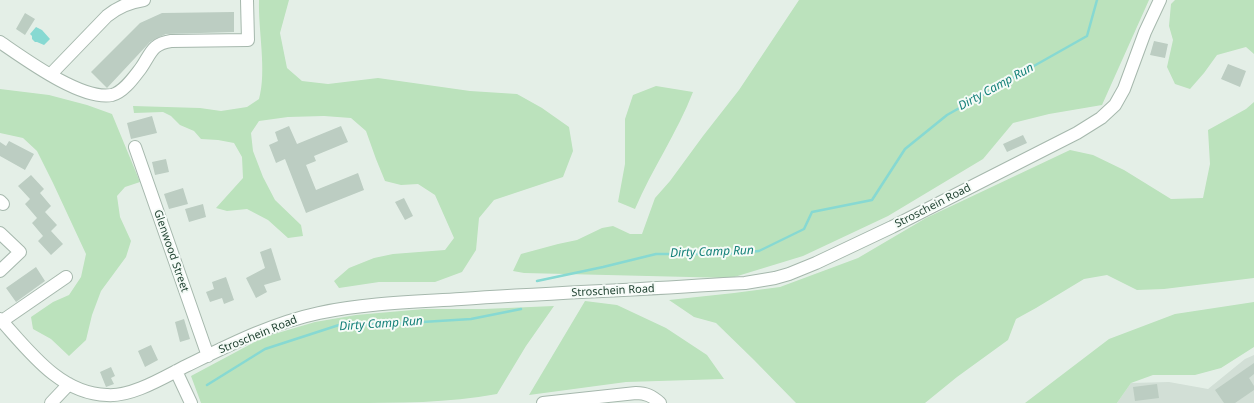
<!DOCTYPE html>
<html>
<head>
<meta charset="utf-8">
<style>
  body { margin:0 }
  canvas { display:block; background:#e4efe7 }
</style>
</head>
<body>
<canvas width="1254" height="403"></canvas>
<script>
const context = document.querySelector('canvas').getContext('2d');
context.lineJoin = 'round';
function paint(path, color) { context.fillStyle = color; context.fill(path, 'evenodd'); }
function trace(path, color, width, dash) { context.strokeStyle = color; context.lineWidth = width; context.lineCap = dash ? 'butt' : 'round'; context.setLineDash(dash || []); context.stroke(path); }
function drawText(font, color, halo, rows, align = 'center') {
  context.font = font + ' "Noto Sans",sans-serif'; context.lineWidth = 4; context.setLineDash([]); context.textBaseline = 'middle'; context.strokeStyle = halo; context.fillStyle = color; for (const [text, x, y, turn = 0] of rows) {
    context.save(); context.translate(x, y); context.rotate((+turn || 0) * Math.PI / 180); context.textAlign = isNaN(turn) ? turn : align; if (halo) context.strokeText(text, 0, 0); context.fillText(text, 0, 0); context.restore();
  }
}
paint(new Path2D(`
  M1254 355V403H1117L1131 383 1169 382 1208 389 1245 359Z`), '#d2dfd6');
paint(new Path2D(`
  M259 0H289L280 33 287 68 302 81 328 84 378 78 470 91 517 94 542 108 569 127 573 151 563 177 494 200 479 218 476 250 462 272 435 282H379L339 288 334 281 349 268 374 258 393 254 445 250 454 238 435 195 418 184 401 185 385 181 376 159 366 131 351 118 324 116 288 117 259 121 251 133 253 151 263 177 275 200 301 225 303 236 288 238 268 220 247 209 227 211 216 208 243 178 242 157 234 143 218 140 201 139 194 131 180 125 171 116 163 112 134 113 133 106 200 108 221 111 247 107 259 99C267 71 258 30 259 0Z
  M799 0H1149L1102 105 1049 114 1013 123 983 159 888 216 803 256 731 278 524 273 513 271 521 254 558 244 577 240 602 228 613 226 630 234H642L655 198 670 181 703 136 739 90Z
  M1175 0H1254V54L1246 47 1217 55 1204 73 1190 89 1175 84 1167 67 1173 40 1169 26 1171 4Z
  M656 86 693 92C677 133 652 169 635 209L618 202 625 164V119L633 95Z
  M0 89 49 95 87 105 112 114 140 182 125 187 117 196 120 217 131 241 126 257 101 291 92 315 86 340 69 356 51 339 33 329 31 317 53 302 69 295 81 277 86 254 53 183 37 151 23 138 0 133Z
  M1254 102V278L1164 289 1137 290 1107 275 1084 279 1036 308 1016 319 1008 340 957 377 925 403H796L754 360 716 323 694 317 669 300 734 293 780 287 858 258 926 218 1070 150 1093 155 1124 170 1171 199 1203 198 1210 164 1208 130 1246 109Z
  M585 301 617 305 666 328 707 355 724 379 626 382 529 395Z
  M1254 302V347L1221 368 1195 375H1153L1131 383 1117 403H1025L1109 339 1175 314Z
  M554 306 526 346 497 394C448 403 398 403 348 403 299 403 250 403 201 403L191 376 264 337 315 322 356 315 424 309H484Z`), '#bbe2bc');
paint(new Path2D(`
  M36 27 42 30 50 39 44 45 37 42H35L32 39V36L30 34Z`), '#87d9d2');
trace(new Path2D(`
  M537 281 603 267 656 254H729L759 251 804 229 812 212 872 200 905 149 947 115 1087 36 1097 0
  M207 385 265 349 339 325 390 324 471 319 521 309`), '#87d9d2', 2.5);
paint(new Path2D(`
  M234 12V32L166 34 155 39 150 42 107 88 91 72 140 23 162 13Z
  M25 13 35 19 25 35 16 29Z
  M1154 41 1168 44 1165 58 1150 55Z
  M1228 64 1246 71 1240 87 1221 79Z
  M152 116 157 133 131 139 127 123Z
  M289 126 297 144 341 126 348 142 314 156 316 161 306 165 316 190 358 173 364 190 306 213 285 159 276 163 269 145 278 141 275 132Z
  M1023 135 1027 143 1007 152 1003 144Z
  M9 141 34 154 25 170 0 156V142L6 146Z
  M166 159 169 172 155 175 152 162Z
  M31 175 44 189 40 193 51 206 45 212 57 225 51 231 63 244 51 255 38 241 43 236 32 223 37 218 25 204 30 199 18 186Z
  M183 188 188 204 169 209 164 194Z
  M404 198 413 216 405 220 395 202Z
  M203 204 206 217 189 222 185 209Z
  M271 248 281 280 264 285 267 292 256 298 246 278 265 268 260 252Z
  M36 267 45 281 16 302 6 288Z
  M226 277 234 300 224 304 222 298 210 302 206 292 214 289 212 282Z
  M184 319 190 339 180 342 175 322Z
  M151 345 158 360 145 367 138 351Z
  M1254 363V374L1249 378 1254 386V390L1235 403H1224L1215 390Z
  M111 367 115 376 111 378 114 384 106 387 100 372Z
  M1157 384 1159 398 1135 401 1133 387Z`), '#bccdc2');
const minor = new Path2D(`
  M0 42C25 59 82 101 112 95 124 92 134 77 141 68 151 54 151 44 171 41L248 40 247 0
  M51 74 107 16C118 7 130 2 144 0
  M135 147 208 356
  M0 201 3 204
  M0 233 20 252 0 271
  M0 319C29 351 60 394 107 395 132 397 164 377 186 366 229 345 272 323 319 313 366 303 414 302 461 299 549 293 637 290 724 284L745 283 775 278 789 274 816 263 892 227 1077 133 1101 118 1115 105 1124 89 1145 32 1160 0
  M2 321 66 277
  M176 371 191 403
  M51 403 69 384
  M543 403 636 393C646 393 652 396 660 403`);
trace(minor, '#a6b8ad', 14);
trace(minor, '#fff', 12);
drawText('11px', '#214332', '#f5fbf7', [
  ["Stroschein Road",933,206,-27],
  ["Glenwood Street",171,251,71],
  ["Stroschein Road",613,291,-3],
  ["Stroschein Road",258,335,-22]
]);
drawText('italic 12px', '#148079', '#f5fbf7', [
  ["Dirty Camp Run",996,87,-29],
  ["Dirty Camp Run",712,252,-2],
  ["Dirty Camp Run",381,324,-4]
]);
</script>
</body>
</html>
